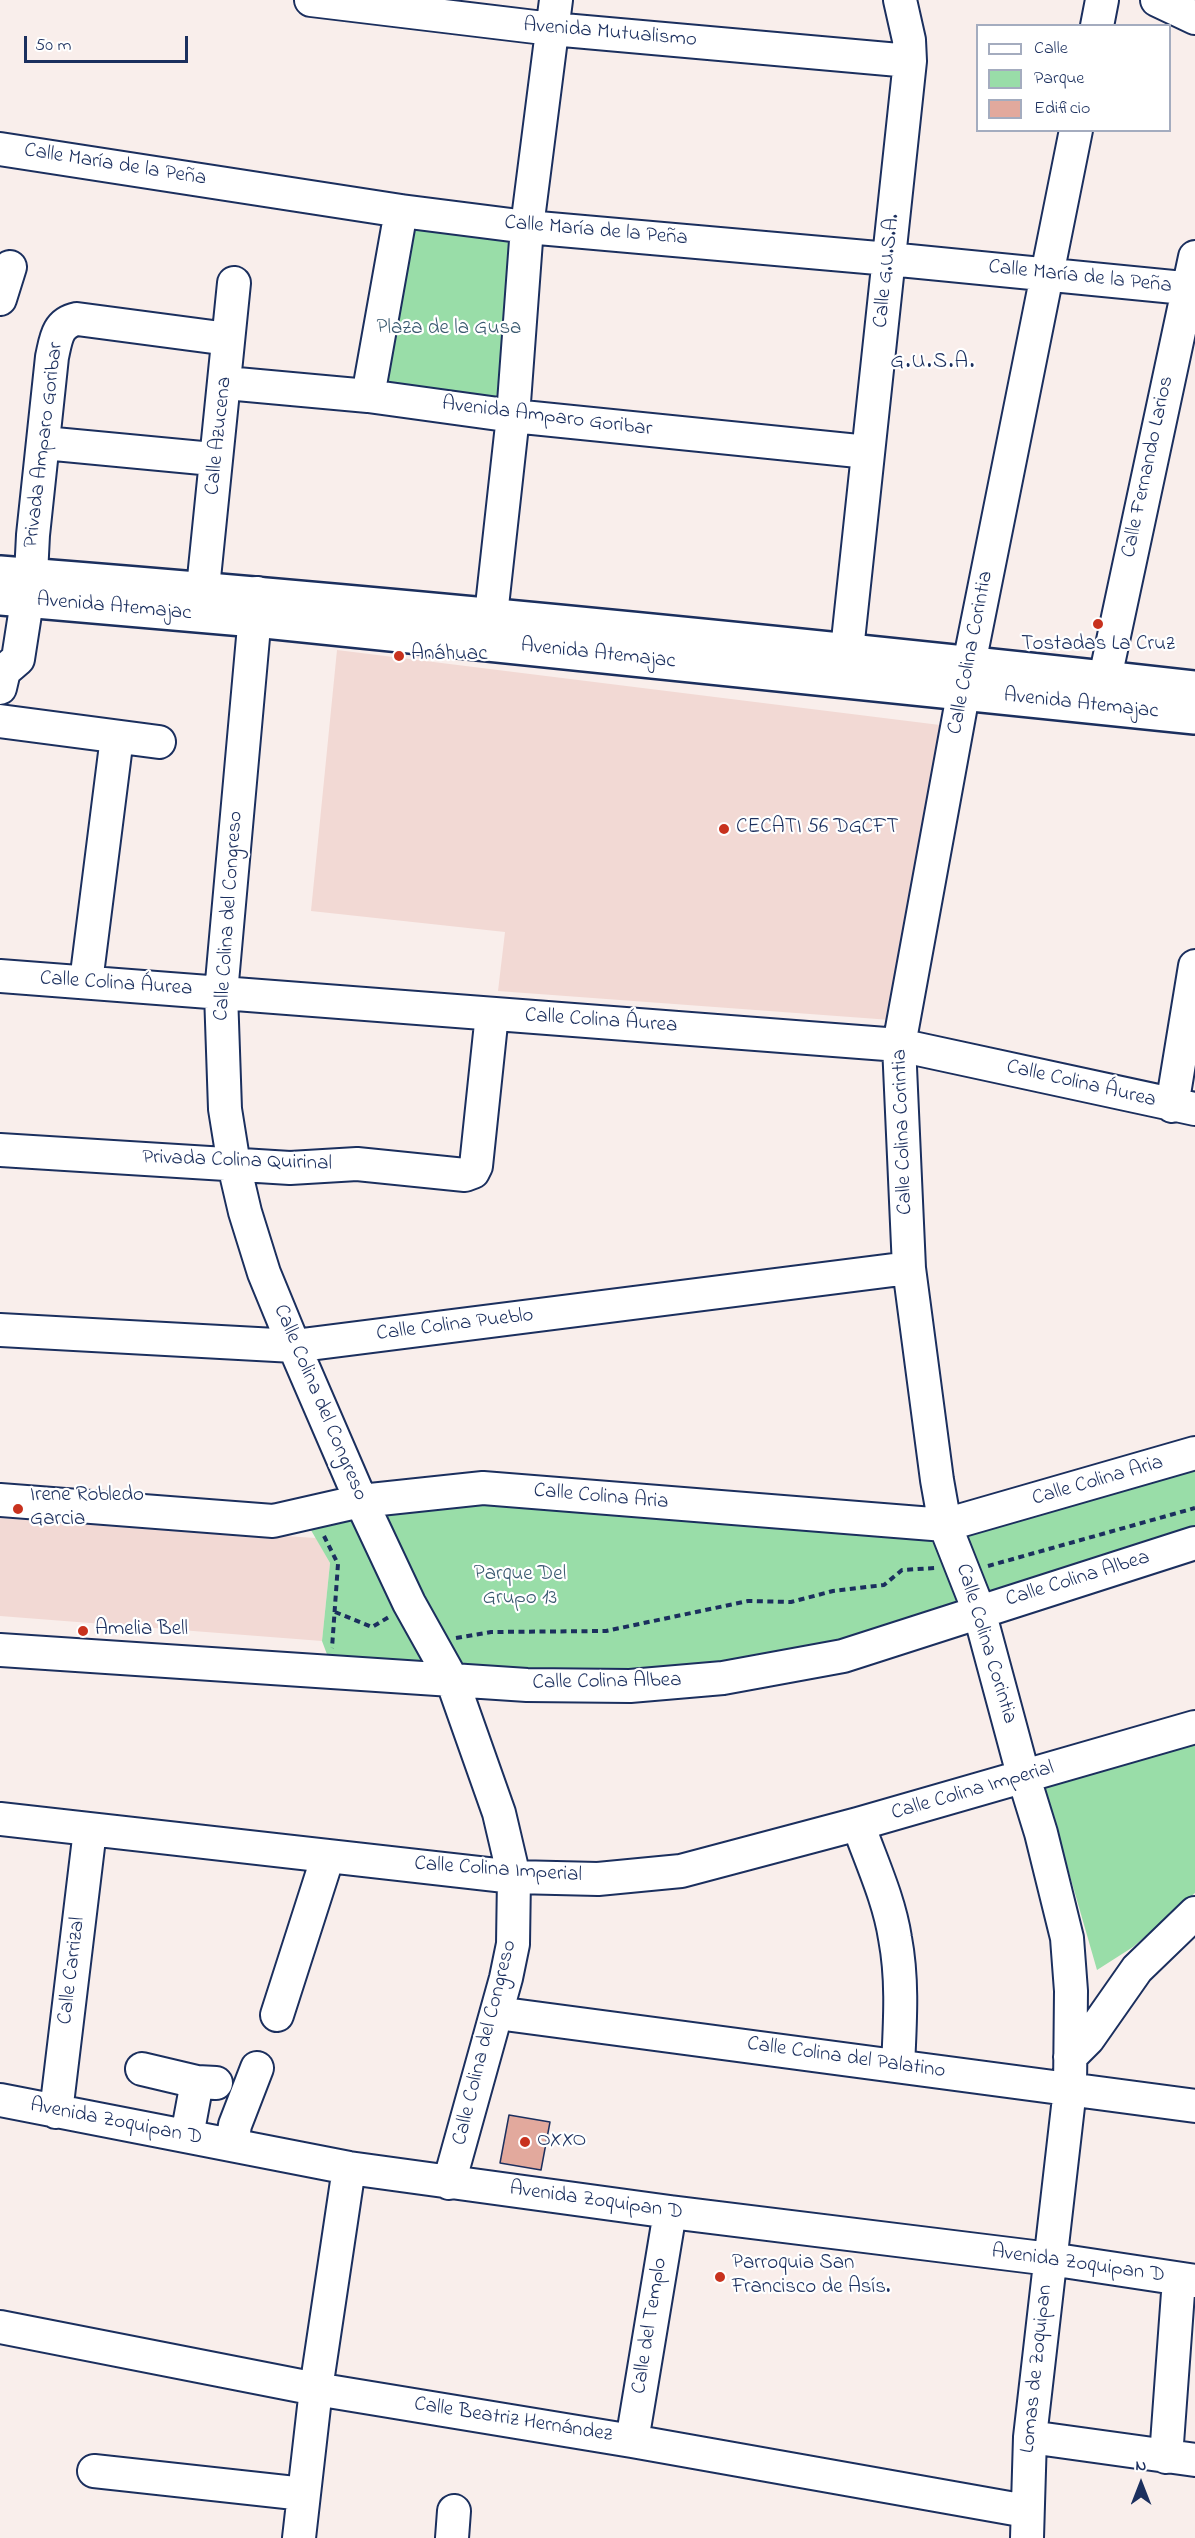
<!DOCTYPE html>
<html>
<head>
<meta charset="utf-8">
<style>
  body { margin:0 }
  #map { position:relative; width:1195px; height:2538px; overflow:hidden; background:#f9eeeb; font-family:"Indie Flower",sans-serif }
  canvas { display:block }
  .legend { position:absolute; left:976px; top:24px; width:195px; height:108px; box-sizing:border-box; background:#fff; border:2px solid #a4acbf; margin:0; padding:8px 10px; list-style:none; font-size:18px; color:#1b2f5e }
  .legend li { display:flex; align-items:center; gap:12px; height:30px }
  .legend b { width:30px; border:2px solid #a4acbf }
  .north { position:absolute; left:1111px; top:2454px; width:60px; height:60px; -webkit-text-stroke:4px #fff; paint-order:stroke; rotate:0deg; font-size:16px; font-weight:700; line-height:24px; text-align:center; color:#1b2f5e }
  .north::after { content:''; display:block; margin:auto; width:21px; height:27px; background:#1b2f5e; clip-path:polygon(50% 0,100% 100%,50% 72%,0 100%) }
  .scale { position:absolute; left:24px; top:36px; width:164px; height:27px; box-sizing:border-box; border:3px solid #1b2f5e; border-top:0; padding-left:8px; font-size:18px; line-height:21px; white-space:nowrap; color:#1b2f5e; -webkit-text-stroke:4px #fff; paint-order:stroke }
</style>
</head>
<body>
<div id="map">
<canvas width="1195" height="2538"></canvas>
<ul class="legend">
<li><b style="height:8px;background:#fff"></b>Calle</li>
<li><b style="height:16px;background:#99dda8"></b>Parque</li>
<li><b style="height:16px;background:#e2a99d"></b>Edificio</li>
</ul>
<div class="north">N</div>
<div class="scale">50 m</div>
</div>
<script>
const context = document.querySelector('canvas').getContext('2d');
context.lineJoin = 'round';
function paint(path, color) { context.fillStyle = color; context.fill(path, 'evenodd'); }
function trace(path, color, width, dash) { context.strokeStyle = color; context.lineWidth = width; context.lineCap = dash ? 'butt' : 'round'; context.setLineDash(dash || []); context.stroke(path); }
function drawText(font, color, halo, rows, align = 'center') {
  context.font = font + ' "Indie Flower",sans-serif'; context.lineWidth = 4.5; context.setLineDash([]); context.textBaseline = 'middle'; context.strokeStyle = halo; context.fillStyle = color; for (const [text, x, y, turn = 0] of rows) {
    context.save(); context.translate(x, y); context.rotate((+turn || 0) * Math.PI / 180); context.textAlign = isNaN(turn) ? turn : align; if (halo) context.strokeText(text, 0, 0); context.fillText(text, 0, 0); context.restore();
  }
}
paint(new Path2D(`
  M337 650 948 726 891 1020 498 991 505 932 311 911Z
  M0 1518 316 1538 330 1563 322 1641 0 1616Z`), '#f2d9d4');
paint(new Path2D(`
  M405 229 513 240 496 402 386 390Z
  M1195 1464V1539L991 1603 958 1531Z
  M491 1498 630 1516 935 1536 960 1605 864 1635 758 1656 676 1675 461 1673 380 1510Z
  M355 1511 434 1673 331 1665 322 1641 330 1563 308 1525Z
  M1195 1740V1893L1133 1947 1097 1970 1043 1782Z`), '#99dda8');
const building = new Path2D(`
  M509 2115 550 2122 541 2170 500 2163Z`);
paint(building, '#e2a99d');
trace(building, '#1b2f5e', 1.5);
const minor = new Path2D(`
  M311 0 552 29 910 61
  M1157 0 1195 18
  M1097 26 1102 0
  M0 149 401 211 527 227 889 259 1195 289
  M0 299 10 267
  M226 383 368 396 513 416 868 452
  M368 396 401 211
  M44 443 202 458
  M31 575 33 535 52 357C56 339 57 323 77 319L213 337
  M203 588 234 283
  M257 593 221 993 225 1109 234 1165 245 1212 264 1273 294 1346 361 1501 409 1603 452 1680 499 1813 514 1877 513 1944 506 1978 449 2183
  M491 615 513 416 527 227 556 0
  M847 650 910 61 909 40 900 0
  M1105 678 1195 257
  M0 688 4 671 18 659 27 601
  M0 721 159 742
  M0 976 899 1045 1195 1109
  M86 982 117 737
  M1172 1106 1195 966
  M0 1150 290 1168 357 1164 465 1175 473 1172 476 1166 492 1014
  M0 1330 294 1346 909 1268
  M0 1500 273 1521 361 1501 483 1488 945 1525 1195 1453
  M0 1650 527 1685 630 1686 723 1678 843 1656 1195 1543
  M0 1819 514 1877 598 1879 681 1871 858 1824 1195 1727
  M858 1824C871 1861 889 1899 895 1938 903 1980 900 2023 898 2066
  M497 2013 1195 2106
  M277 2015 328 1856
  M1070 2057 1088 2039 1137 1969 1195 1913
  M142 2069 197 2082 216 2083
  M0 2100 349 2168 670 2212 1050 2259 1195 2281
  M56 2112 90 1830
  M187 2136 197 2082
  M232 2145 235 2125 257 2068
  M0 2327 316 2389 632 2441 1026 2511
  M1030 2437 1195 2460
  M632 2441 670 2212
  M1166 2457 1179 2279
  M94 2471 304 2494
  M299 2538 316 2389 349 2168
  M452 2538 454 2511
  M1027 2538 1030 2437 1070 2089 1071 1991 1067 1938 1041 1833 1024 1778 979 1611 945 1525 937 1480 909 1268 899 1045 964 689 1076 130`);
const major = new Path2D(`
  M0 573C399 604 797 644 1195 688
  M0 598 255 620 1195 717`);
trace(minor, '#1b2f5e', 36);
trace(major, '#1b2f5e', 38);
trace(new Path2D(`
  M324 1536 338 1564 332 1648
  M988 1566 1195 1508
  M335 1612 372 1627 389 1617
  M456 1638 491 1632 606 1631 748 1601 791 1602 833 1591 884 1585 902 1570 936 1568`), '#1b2f5e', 4, [6, 4.5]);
trace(minor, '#fff', 32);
trace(major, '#fff', 33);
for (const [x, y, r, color] of [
  [1098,624,6,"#c8321e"],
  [399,656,6,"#c8321e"],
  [724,829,6,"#c8321e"],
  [18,1509,6,"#c8321e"],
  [83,1631,6,"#c8321e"],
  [525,2142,6,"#c8321e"],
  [720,2277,6,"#c8321e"]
]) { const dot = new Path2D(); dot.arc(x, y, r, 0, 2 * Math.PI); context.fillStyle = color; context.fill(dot); trace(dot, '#fff', 2); }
drawText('21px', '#1b2f5e', '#fff', [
  ["Avenida Mutualismo",610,34,5],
  ["Calle María de la Peña",115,166,9],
  ["Calle María de la Peña",596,232,5],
  ["Calle G.U.S.A.",888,271,-84],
  ["Calle María de la Peña",1080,278,6],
  ["Avenida Amparo Goribar",547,418,7],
  ["Calle Azucena",220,436,-84],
  ["Privada Amparo Goribar",45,445,-83],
  ["Calle Fernando Larios",1149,467,-78],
  ["Avenida Atemajac",114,608,5],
  ["Calle Colina Corintia",972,653,-79],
  ["Avenida Atemajac",598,655,6],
  ["Avenida Atemajac",1081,705,6],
  ["Calle Colina del Congreso",230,916,-86],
  ["Calle Colina Áurea",116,985,4],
  ["Calle Colina Áurea",601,1022,4],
  ["Calle Colina Áurea",1081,1085,13],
  ["Calle Colina Corintia",904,1132,-92],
  ["Privada Colina Quirinal",237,1162,2],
  ["Calle Colina Pueblo",455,1326,-7],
  ["Calle Colina del Congreso",319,1403,67],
  ["Calle Colina Aria",1098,1482,-16],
  ["Calle Colina Aria",601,1498,5],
  ["Calle Colina Albea",1078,1580,-17],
  ["Calle Colina Corintia",985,1644,73],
  ["Calle Colina Albea",607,1683,-1],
  ["Calle Colina Imperial",973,1792,-16],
  ["Calle Colina Imperial",498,1871,4],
  ["Calle Carrizal",73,1971,-83],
  ["Calle Colina del Congreso",486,2043,-76],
  ["Calle Colina del Palatino",846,2059,8],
  ["Avenida Zoquipan D",116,2123,11],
  ["Avenida Zoquipan D",596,2202,8],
  ["Avenida Zoquipan D",1078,2265,8],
  ["Calle del Templo",651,2326,-81],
  ["Lomas de Zoquipan",1038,2369,-84],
  ["Calle Beatriz Hernández",513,2421,9]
]);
drawText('21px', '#3a5a70', '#fff', [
  ["Plaza de la Gusa",449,330],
  ["Parque Del",520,1576],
  ["Grupo 13",520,1600]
]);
drawText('21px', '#1b2f5e', '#fff', [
  ["Tostadas La Cruz",1098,646,"center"],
  ["Anáhuac",411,656],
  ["CECATI 56 DGCFT",736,829],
  ["Irene Robledo",30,1497],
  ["Garcia",30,1521],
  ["Amelia Bell",95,1631],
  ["OXXO",537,2142],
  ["Parroquia San",732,2265],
  ["Francisco de Asís.",732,2289]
], 'left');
context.letterSpacing = '1.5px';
drawText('22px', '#1b2f5e', '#fff', [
  ["G.U.S.A.",933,363]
]);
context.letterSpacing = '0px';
</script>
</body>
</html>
